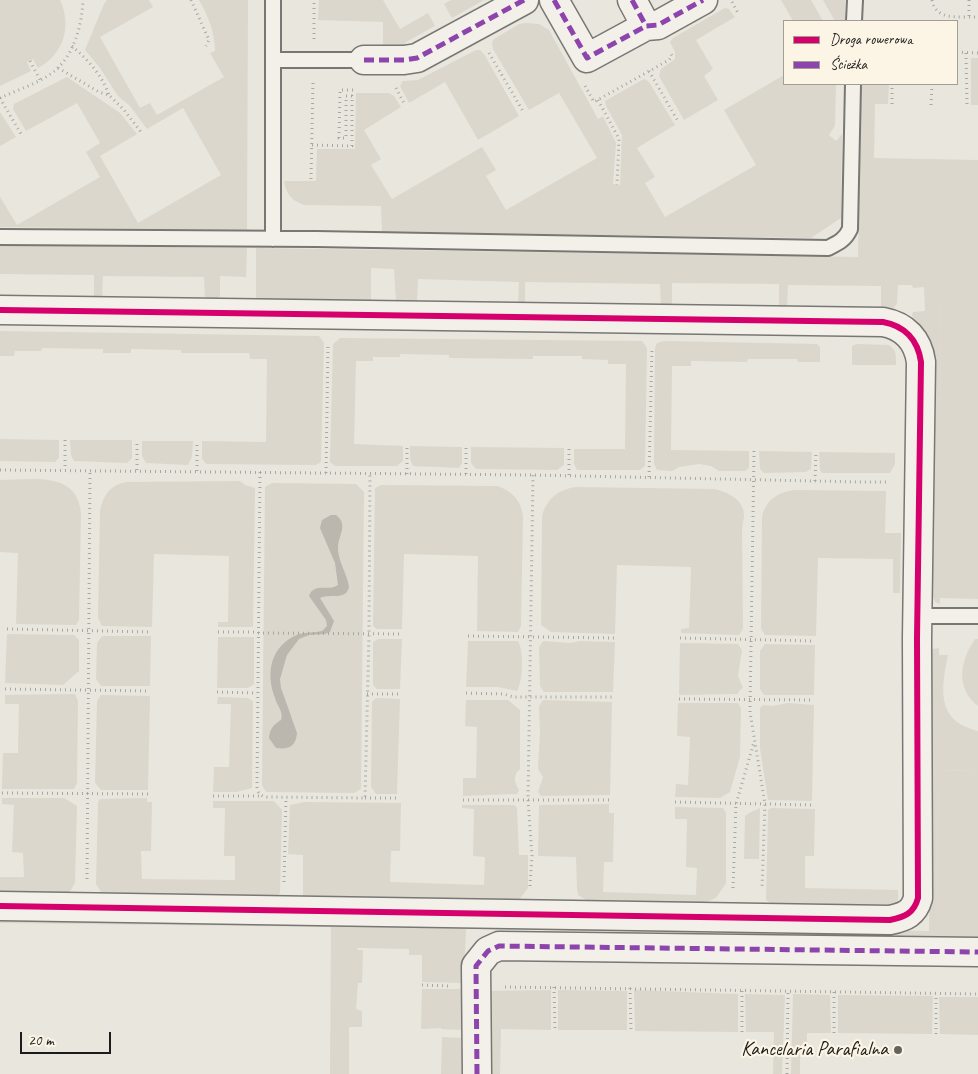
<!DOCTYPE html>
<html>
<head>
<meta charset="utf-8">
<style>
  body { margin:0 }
  #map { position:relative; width:978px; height:1074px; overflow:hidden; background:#e9e6de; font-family:Caveat,sans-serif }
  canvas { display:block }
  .legend { position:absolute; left:783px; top:20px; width:175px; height:65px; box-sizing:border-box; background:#fcf5e5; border:1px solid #a29e95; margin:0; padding:6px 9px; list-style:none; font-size:15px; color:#1c1c1c }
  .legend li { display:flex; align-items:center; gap:10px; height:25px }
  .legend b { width:25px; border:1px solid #a29e95 }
  .scale { position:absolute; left:20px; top:1032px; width:91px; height:22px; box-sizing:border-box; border:2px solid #1c1c1c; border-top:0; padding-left:6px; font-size:15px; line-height:18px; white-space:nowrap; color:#1c1c1c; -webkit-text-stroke:4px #fcf5e5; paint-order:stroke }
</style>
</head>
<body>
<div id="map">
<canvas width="978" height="1074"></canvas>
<ul class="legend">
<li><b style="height:6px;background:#d6006c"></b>Droga rowerowa</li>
<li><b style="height:6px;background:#8e44ad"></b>Ścieżka</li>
</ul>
<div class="scale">20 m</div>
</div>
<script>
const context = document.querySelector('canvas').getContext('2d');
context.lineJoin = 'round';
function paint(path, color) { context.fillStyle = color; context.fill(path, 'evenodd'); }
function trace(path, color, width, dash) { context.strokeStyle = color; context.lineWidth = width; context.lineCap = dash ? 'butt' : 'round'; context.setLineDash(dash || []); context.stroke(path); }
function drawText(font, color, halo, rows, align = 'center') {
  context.font = font + ' Caveat,sans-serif'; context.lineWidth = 4.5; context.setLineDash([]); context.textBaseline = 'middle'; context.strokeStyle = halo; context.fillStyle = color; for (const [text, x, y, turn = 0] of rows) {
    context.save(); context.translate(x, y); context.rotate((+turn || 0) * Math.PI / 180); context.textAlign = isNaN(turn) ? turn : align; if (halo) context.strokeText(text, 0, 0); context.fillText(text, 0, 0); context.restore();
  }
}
paint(new Path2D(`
  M941 258 978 259V599L939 598Z
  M938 770 978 771V937H937Z`), '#dbd7cd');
paint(new Path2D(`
  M0 0H60C72 26 64 54 38 68L33 59 27 62 31 71 0 86Z
  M107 0H149L153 7 100 37 140 108 150 103 157 115 224 77 210 53 215 51C215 32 208 16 199 0H248L247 230 0 227V197L17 225 100 177 86 152 100 143 77 103 26 131 13 109 14 104 67 77 120 113 137 134 100 156 138 223 221 175 183 108 147 129 130 106 118 96 100 68 85 50 104 4Z
  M319 0H383L400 29 428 13 435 26 406 42 403 48 383 47V22L318 20Z
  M451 0H484L452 18 444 4Z
  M781 0H811L823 21H793Z
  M823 0H845V21H835Z
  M725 8 729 9 735 17 696 40 713 69 704 76 718 100 684 120 659 76 661 69 675 59V52L670 42 673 38Z
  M526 23 539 24 549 30 598 119 603 116 616 143 613 184 620 185 622 135 606 106 605 101 642 80 645 79 649 82 675 125 637 148 655 177 645 183 665 217 756 165 724 110 784 75V84H836L835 126 829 135 836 141 842 134 841 218 811 238 382 232 381 206 304 205C291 200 286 194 284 181H316L317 149H355L356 93H389L394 96 401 107 364 130 381 159 371 165 392 199 482 147 496 170 486 176 506 210 597 158 559 93 529 110 493 49 492 42 494 39 519 24Z
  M476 50H480L484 54 519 116 478 140 445 82 409 103 400 86 403 81 418 80Z
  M971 58H978V105H971Z
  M861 84H889L888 104H875L874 158 978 160V259H941L940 604 935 602 932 595 934 358C933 347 930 336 922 327 918 323 915 321 912 315L913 312 925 311 924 287 913 288 912 285H898L897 304 892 309H881V286L788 285 787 308H779V284L672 283V306H661L660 284 525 282V305H518L519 282 418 279 417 302H396L394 269 371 268V302L256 300V248L858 257Z
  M0 112 16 137 0 146Z
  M0 245 247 248 246 277 220 276V296L217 299 205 300 204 277 103 276 102 299H94V275L0 274Z
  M0 331 319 336 324 343 321 462 316 465 206 464 202 459V441L266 442 267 359H250L249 353H181V350L131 349V353H103V349L42 348 41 351H15L14 356H0Z
  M340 338 642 341 647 348 645 466 640 470H577L574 464V449H625L626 364H608V360L582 359V356H533V359L449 358V355L400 354V357H373V361H356L354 444 403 446V461L397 466H335L330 462 333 344Z
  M664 341 817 344 820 347V362H798L797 359H748L747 362 691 361V366H672L671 450 749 451V468L745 471H719L711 466 699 464 679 467 672 471 657 470 654 464 655 348 657 343Z
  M856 344 888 345C897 349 896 356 896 365H852V346Z
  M0 439 59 440V458L55 462 0 461Z
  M70 440H132V458L127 463 74 461 71 455Z
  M142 441H193L192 457 188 465 146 463 142 456Z
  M410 446 462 447V463L459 468 413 466 410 459Z
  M471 447 564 448V465L557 470 476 469 471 463Z
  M759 451 812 452 811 469 806 472 764 473 760 469Z
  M819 452 895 453V464L890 473H822L820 470Z
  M0 480C31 480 77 470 81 513L79 620 76 625 16 624 18 553 0 552Z
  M240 481 245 485 255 488 253 627H218V622H228L229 556 154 554 152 627 102 626 98 618 100 512C102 497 110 485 126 482Z
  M272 483 356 484 364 492 361 789 354 793 266 792 262 785 265 487Z
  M381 485 497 486C512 491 521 500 523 516L521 626 518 632 477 631 478 556 404 554 402 629H377L373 626 375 488Z
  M576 487 714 489C728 492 745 500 744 517 743 521 743 525 742 529L743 629 739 635 681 633V629L689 628 691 567 617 565 615 634 551 632 541 625 542 516C547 498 558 490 576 487Z
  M795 490 886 491 885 533H901L900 593H893V559L818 558 816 636 765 635 761 629 762 516C767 499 778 492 795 490Z
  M7 634 74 635 79 640V671L63 685 5 683Z
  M102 636H151L150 686H101L96 679 97 643Z
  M218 637H254V684L248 688H217Z
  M378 639H402L400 689H377L373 685V642Z
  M975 639H978V706C955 688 960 661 975 639Z
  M468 641H518C524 651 523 681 517 691L498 687H466Z
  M543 641 570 643 580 641 615 642 613 692H544L540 686 539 647Z
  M680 643 738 644 742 650 738 676 743 688 739 691 738 694 679 695Z
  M765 644 815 645 814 695H764L760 689V651Z
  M939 648V655H948C941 689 936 721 978 731V771L938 770 937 937 466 929 464 983 422 982V955H409V949L357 948V950H363L362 983H358L356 1009 362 1011V1027H349V1074H330L331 927 0 923V920L929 931 932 649Z
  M75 694 78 701 77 783 74 789H2L3 753H18L19 704H5V695Z
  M101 695 150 696 148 790H101L95 783 97 701Z
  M218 697 248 698 253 701 252 788 237 792H213L214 767H229L231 704H217Z
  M376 698 400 699 397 794H376L371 787 372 702Z
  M466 700H508L520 710V769C513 775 514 783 519 790L517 794 463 796V778H476L477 727 465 726Z
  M543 700 612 702 610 795 541 796 538 792 543 777 538 769 540 733 539 706Z
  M678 703H738L741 708 740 757 730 792 720 798 675 797 676 784 688 785 690 737 677 736Z
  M788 703 814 705 812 801 768 800 760 748V708L763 705 772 706Z
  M2 798H64L77 806 75 883 69 893 62 895 0 894V877H24L23 853 12 852 14 805 2 804Z
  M147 798V802H152L151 851H141L142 879 235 880V856H224L225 808H213V801H274L282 810 280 893 277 897 105 894 101 892 96 884 98 802 100 799Z
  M304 802 401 803 400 851H391L390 882 484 885 485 857 473 856 474 809 462 808V805H513L516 806 517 809 519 855H528V888L518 901 303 898V855L288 854 290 805Z
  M609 804V813H614L613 862H604L603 892 696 895 697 868 686 867 687 819H675V807L723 808 726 813V883L716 898 701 904 588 901 578 895 577 889 576 857 538 856 539 805Z
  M760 808 759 859H744L745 816 749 813Z
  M771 808 815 809 814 856H805V888L898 890V905L770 903 766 900 768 810Z
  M422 989H464L463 1030 441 1029V1028L421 1029Z
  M551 990V1030L501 1029 500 1074H482L484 991Z
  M558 990 627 991V1030H558Z
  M634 990 738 994V1032L635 1031Z
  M745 994 785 995 782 1074H773L774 1032H746Z
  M793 994 830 995 831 1033H807V1045L800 1046V1074H791Z
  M838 995 933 996 932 1034 838 1033Z
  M939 997H978V1035L940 1034Z
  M442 1037 463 1038V1074H441Z`), '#dbd7cc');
paint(new Path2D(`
  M331 515H336C349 525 338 535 338 548 338 562 347 573 349 587 346 601 330 593 320 598L334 621 330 632 325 634 309 635 299 639 287 655 280 679 281 688 297 733C296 746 289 750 276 748L269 738C270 729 273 725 281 720 284 712 277 706 275 698 265 672 271 645 299 634 307 632 315 633 322 631L327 626 326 620 309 596C314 582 329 592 338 585L335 563 320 528 322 520Z`), '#bbb6ae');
const service = new Path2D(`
  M854 21 855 0
  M273 60H364
  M0 237 316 239 828 248C838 243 845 240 850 229L853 84
  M273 239V0
  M917 616H978`);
const minor = new Path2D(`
  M554 0 587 58 646 26
  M632 0 646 26 658 25 703 0
  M364 60H404L417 58 524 0
  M0 310 883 322C905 326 918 340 921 362L917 638 918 898C914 913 905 917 890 920L0 906
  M477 1074 476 966 488 951 499 946 978 952`);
trace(service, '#787773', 18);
trace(minor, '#787773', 31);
trace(new Path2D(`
  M191 0 209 40 206 46
  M932 0C936 22 961 16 978 17
  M969 0V16
  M732 2 739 15
  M314 39V0
  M72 46C88 60 102 75 109 95
  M957 52 978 53
  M489 53 524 113
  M966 53 967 105
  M30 61 40 80
  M58 68 99 92 109 95 124 110 141 132
  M649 71 679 123
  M585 86 594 102 669 60 672 56 670 52
  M396 88 405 105
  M0 98C17 90 37 84 52 73 74 57 82 25 83 0
  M0 98 21 134
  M598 100 619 139 617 185
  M892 104V84
  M931 105 932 84
  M312 145 352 146V96H346V138H339L340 90H356
  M311 179 313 82
  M65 440V469
  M754 451 750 712 765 804 762 889
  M0 470 533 475 861 482H886L889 480
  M137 470V440
  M197 471V441
  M260 472 257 787C258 793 260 796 267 797L365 798 369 634 370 474
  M326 473 328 344
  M407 474V446
  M466 474V447
  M569 475V449
  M649 477 652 348
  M815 481 816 452
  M7 629 151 632
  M218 632H258
  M258 633 402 634
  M468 636 615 638
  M680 638 815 641
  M5 689 150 691
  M217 692 257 693
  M466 693 504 694 513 697H613
  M367 694H400
  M679 699 814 700
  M2 793 148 794
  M213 796H262
  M365 798H397
  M463 800H609
  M675 802 812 805
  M87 879 90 469
  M284 882 286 797
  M530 886 532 856 528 800 533 475
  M733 888 736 804 754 742
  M422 985 448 986
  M505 987 978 994
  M554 987 555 1030
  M630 988 631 1031
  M834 992V1033
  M742 1032V990
  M936 1034V994
  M787 1074 788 991`), '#a9a7a3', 3, [1, 4]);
trace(service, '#f3f0ea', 14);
trace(minor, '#f3f0ea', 28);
trace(new Path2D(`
  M554 0 587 58 646 26
  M632 0 646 26 658 25 703 0
  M364 60H404L417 58 524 0
  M477 1074 476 966 488 951 499 946 978 952`), '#8e44ad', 5, [10, 5]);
trace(new Path2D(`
  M0 310 883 322C905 326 918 340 921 362L917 638 918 898C914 913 905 917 890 920L0 906`), '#d6006c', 6);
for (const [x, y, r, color] of [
  [898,1050,5,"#646360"]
]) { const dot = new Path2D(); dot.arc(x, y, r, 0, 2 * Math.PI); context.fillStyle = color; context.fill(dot); trace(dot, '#fcf5e5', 2); }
drawText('20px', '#1c1c1c', '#fcf5e5', [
  ["Kancelaria Parafialna",888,1050]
], 'right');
</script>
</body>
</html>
